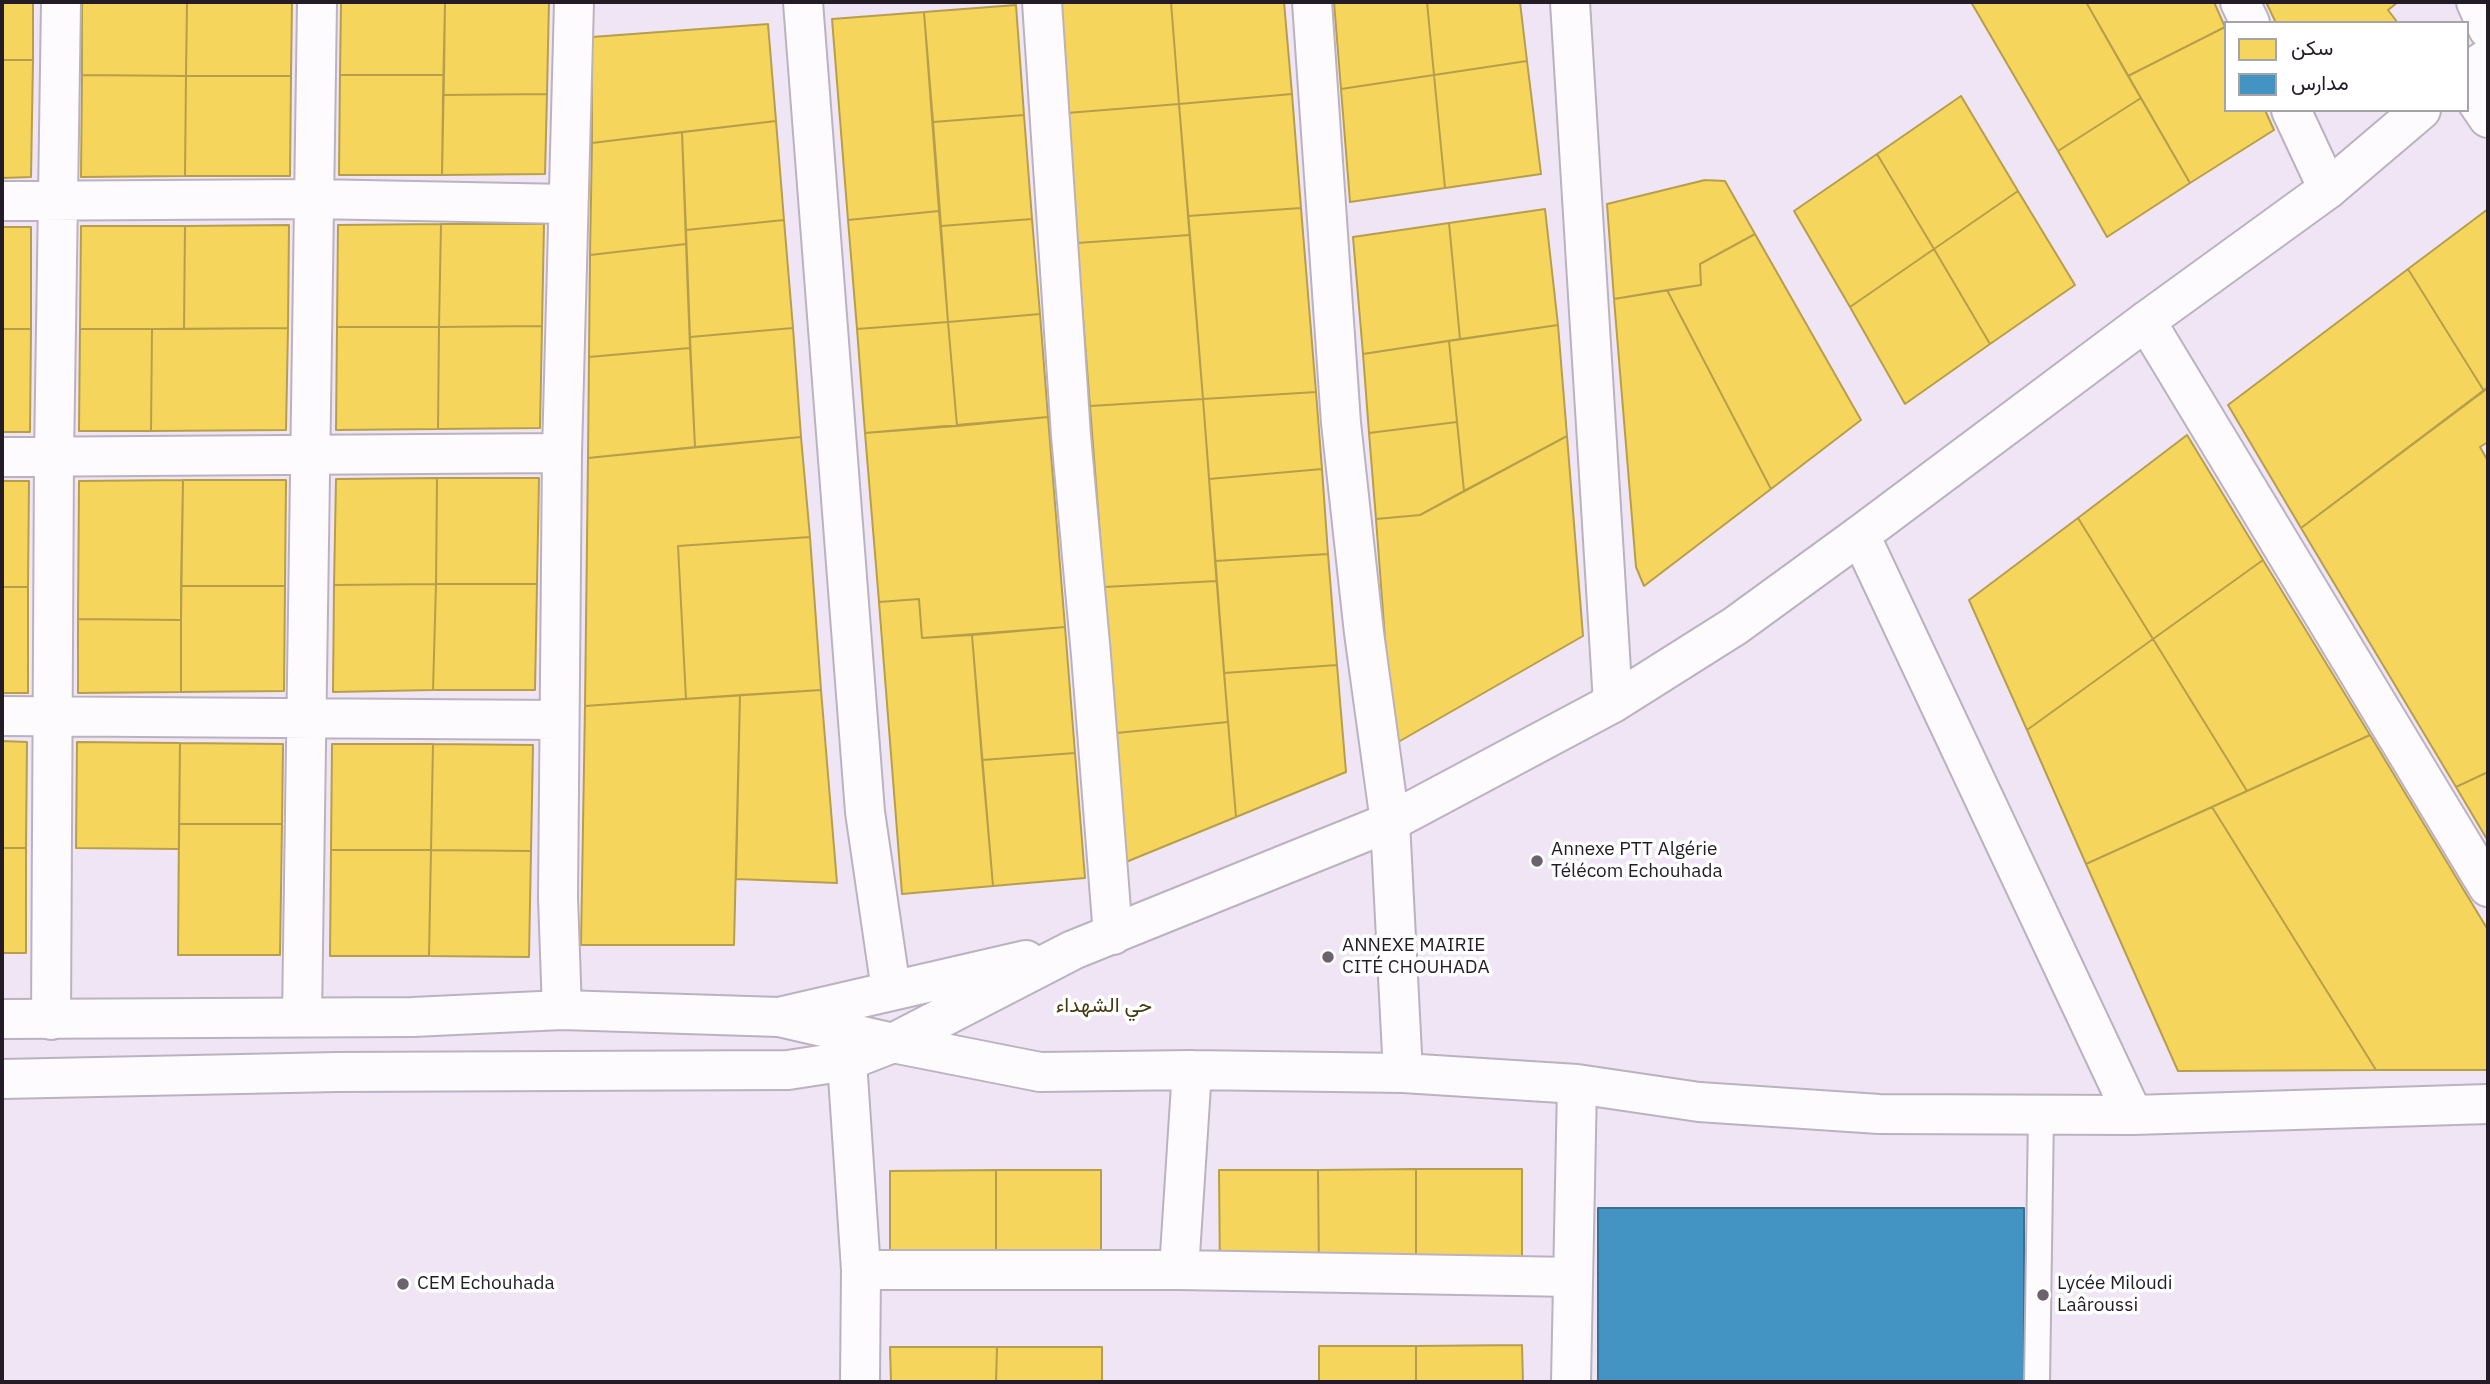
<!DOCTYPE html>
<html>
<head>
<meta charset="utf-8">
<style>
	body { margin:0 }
	#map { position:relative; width:2490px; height:1384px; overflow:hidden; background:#f0e5f5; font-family:"IBM Plex Sans",Vazirmatn,sans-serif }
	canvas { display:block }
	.frame { position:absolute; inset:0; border:4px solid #231c26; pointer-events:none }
	.legend { position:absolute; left:2224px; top:21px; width:245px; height:91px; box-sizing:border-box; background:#fff; border:2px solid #a7a4a8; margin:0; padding:9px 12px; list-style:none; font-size:21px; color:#231c26 }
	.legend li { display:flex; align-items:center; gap:14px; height:35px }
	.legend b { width:35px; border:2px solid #a7a4a8 }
</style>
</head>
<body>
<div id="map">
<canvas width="2490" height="1384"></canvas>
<div class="frame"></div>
<ul class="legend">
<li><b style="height:19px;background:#f6d55c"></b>سكن</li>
<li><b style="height:19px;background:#4393c3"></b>مدارس</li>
</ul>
</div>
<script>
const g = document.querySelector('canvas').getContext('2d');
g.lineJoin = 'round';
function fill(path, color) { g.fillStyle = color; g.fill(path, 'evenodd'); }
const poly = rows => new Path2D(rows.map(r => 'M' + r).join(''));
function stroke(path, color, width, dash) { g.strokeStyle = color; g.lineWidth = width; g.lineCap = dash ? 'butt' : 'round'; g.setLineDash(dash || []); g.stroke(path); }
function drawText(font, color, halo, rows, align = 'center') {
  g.font = font + ' "IBM Plex Sans",Vazirmatn,sans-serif'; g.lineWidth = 7; g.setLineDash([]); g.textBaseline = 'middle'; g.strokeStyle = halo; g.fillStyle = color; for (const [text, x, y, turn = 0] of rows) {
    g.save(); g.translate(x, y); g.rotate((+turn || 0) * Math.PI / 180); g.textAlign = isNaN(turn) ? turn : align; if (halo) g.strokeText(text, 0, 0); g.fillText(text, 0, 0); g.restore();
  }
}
const homes = poly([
	[2,2,33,2,33,60,2,60,2,2],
	[82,2,187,2,186,76,82,75,82,2],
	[187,2,292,2,291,76,186,76,187,2],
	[341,2,445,2,444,75,340,75,341,2],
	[445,2,549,2,547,94,443,95,445,2],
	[1057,2,1171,2,1179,104,1067,113,1057,2],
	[1171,2,1284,2,1292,94,1179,104,1171,2],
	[1334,2,1427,2,1434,75,1341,89,1334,2],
	[1427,2,1520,2,1527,61,1434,75,1427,2],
	[1971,2,2086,2,2141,98,2058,151,1971,2],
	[2086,2,2214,2,2225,27,2128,76,2086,2],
	[2266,2,2398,2,2388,10,2398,23,2276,23,2266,2],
	[1016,5,1024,115,933,122,924,12,1016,5],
	[924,12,939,211,848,220,832,19,924,12],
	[768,24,776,121,592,143,592,37,768,24],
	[2225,27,2226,110,2265,110,2274,130,2190,183,2128,76,2225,27],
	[2,60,33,60,31,177,2,178,2,60],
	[1527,61,1541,174,1445,188,1434,75,1527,61],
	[82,75,186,76,185,176,81,177,82,75],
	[340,75,444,75,442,175,339,175,340,75],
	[1434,75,1445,188,1350,202,1341,89,1434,75],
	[186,76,291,76,290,176,185,176,186,76],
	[547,94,545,174,442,175,443,95,547,94],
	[1292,94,1301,208,1188,216,1179,104,1292,94],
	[1961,96,2018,191,1934,249,1877,154,1961,96],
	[2141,98,2190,183,2107,237,2058,151,2141,98],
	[1179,104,1190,235,1077,243,1067,113,1179,104],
	[1024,115,1032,219,941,226,933,122,1024,115],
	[776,121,784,220,686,230,682,132,776,121],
	[682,132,686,244,590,255,592,143,682,132],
	[1877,154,1934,249,1850,307,1794,211,1877,154],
	[1705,180,1725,181,1755,234,1700,264,1701,285,1614,299,1607,204,1705,180],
	[2018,191,2075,285,1990,344,1934,249,2018,191],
	[1301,208,1316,392,1203,399,1188,216,1301,208],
	[1545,209,1558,325,1460,339,1449,223,1545,209],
	[2488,209,2488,387,2484,391,2408,269,2488,209],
	[939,211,948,322,857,329,848,220,939,211],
	[1032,219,1040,314,948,322,941,226,1032,219],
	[784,220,793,328,690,337,686,230,784,220],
	[1449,223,1460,339,1363,354,1353,237,1449,223],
	[441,224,439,327,337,327,338,225,441,224],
	[441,224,544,224,542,326,439,327,441,224],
	[289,225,288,328,184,329,185,226,289,225],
	[81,226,185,226,184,329,80,329,81,226],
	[2,227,31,227,31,329,2,329,2,227],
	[1755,234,1861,420,1771,489,1667,290,1701,285,1700,264,1755,234],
	[1190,235,1203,399,1090,406,1077,243,1190,235],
	[686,244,690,348,589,357,590,255,686,244],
	[1934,249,1990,344,1905,404,1850,307,1934,249],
	[2408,269,2484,391,2301,528,2228,405,2408,269],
	[1667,290,1771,489,1644,586,1636,567,1614,299,1667,290],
	[1040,314,1048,417,957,426,948,322,1040,314],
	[948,322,957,426,865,433,857,329,948,322],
	[1558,325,1567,436,1464,491,1449,341,1558,325],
	[542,326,540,428,438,429,439,327,542,326],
	[337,327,439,327,438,429,336,430,337,327],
	[288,328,286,430,151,431,152,329,288,328],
	[793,328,801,437,695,447,690,337,793,328],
	[2,329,31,329,30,432,2,432,2,329],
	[80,329,152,329,151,431,79,431,80,329],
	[1449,341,1457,422,1369,433,1363,354,1449,341],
	[690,348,695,447,588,458,589,357,690,348],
	[2488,387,2488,442,2480,447,2488,461,2488,772,2456,787,2301,528,2488,387],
	[1316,392,1322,469,1209,479,1203,399,1316,392],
	[1203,399,1217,581,1104,587,1090,406,1203,399],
	[1048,417,1065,627,922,638,919,599,879,602,865,433,1048,417],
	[1457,422,1464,491,1420,515,1376,519,1369,433,1457,422],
	[2187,435,2263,560,2153,639,2078,518,2187,435],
	[1567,436,1583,636,1393,745,1376,519,1420,515,1567,436],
	[801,437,810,537,678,546,686,699,585,706,588,458,801,437],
	[1322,469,1328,554,1215,561,1209,479,1322,469],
	[437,478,436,584,334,585,336,479,437,478],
	[437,478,539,478,537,584,436,584,437,478],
	[183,480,286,480,285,586,181,586,183,480],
	[183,480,181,620,78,619,79,481,183,480],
	[2,481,29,481,28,587,2,587,2,481],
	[2078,518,2153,639,2027,730,1969,600,2078,518],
	[810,537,821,690,686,699,678,546,810,537],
	[1328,554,1337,665,1224,673,1215,561,1328,554],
	[2263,560,2370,735,2247,791,2153,639,2263,560],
	[1217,581,1228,722,1116,733,1104,587,1217,581],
	[436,584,433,690,333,692,334,585,436,584],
	[436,584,537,584,535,690,433,690,436,584],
	[181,586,285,586,284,691,181,692,181,586],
	[2,587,28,587,28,693,2,693,2,587],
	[919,599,922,638,972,635,993,886,902,894,879,602,919,599],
	[78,619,181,620,181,692,78,693,78,619],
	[1065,627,1075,753,982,760,972,635,1065,627],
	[2153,639,2247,791,2086,864,2027,730,2153,639],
	[1337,665,1346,772,1236,817,1224,673,1337,665],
	[821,690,837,883,736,879,740,695,821,690],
	[740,695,734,945,581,945,585,706,740,695],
	[1228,722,1236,817,1126,862,1116,733,1228,722],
	[2370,735,2488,930,2488,1070,2376,1070,2212,807,2370,735],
	[2,741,27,742,26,848,2,848,2,741],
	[77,742,180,743,179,849,76,848,77,742],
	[180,743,283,744,282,824,179,824,180,743],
	[332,744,433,744,431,850,331,850,332,744],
	[433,744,533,745,531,851,431,850,433,744],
	[1075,753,1085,878,993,886,982,760,1075,753],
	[2488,772,2488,841,2456,787,2488,772],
	[2212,807,2376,1070,2178,1071,2086,864,2212,807],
	[179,824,282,824,280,955,178,955,179,824],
	[2,848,26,848,26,953,2,953,2,848],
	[331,850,431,850,429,956,330,956,331,850],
	[431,850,531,851,529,957,429,956,431,850],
	[1416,1169,1522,1169,1522,1275,1416,1275,1416,1169],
	[1416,1169,1416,1275,1319,1275,1318,1170,1416,1169],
	[996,1170,996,1277,890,1276,890,1171,996,1170],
	[996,1170,1101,1170,1101,1276,996,1277,996,1170],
	[1219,1170,1318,1170,1319,1275,1220,1275,1219,1170],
	[1522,1345,1523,1382,1416,1382,1416,1346,1522,1345],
	[1319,1346,1416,1346,1416,1382,1319,1382,1319,1346],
	[890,1347,997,1347,996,1382,891,1382,890,1347],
	[997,1347,1102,1347,1102,1382,996,1382,997,1347]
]);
const schools = poly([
	[1598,1208,2024,1208,2024,1382,1598,1382,1598,1208]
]);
const lane = poly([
	[2037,1382,2041,1114]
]);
const street = poly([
	[803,2,865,812,891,990],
	[1042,2,1071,436,1091,655,1113,935],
	[1312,2,1341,423,1364,633,1390,822,1403,1073],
	[1570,2,1613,703],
	[2240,2,2250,23],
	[2476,2,2488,29],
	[2467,87,2488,118],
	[2291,110,2328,189],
	[2,201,313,199,567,204],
	[2146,321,2488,887],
	[2,457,562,453],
	[1860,535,2133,1115],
	[2,716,559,720],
	[562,1010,558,898,562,453,574,2],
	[302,1016,317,2],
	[779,1017,893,1043,1040,1072,1192,1070,1403,1073,1577,1084,1699,1102,1879,1114,2133,1115,2488,1104],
	[51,1020,54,457,61,2],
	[847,1061,861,1270,860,1382],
	[861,1270,1179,1270,1572,1277],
	[1179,1270,1192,1070],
	[1571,1382,1577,1084]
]);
const secondary = poly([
	[2467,72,2488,58],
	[2,1019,413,1017,562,1010,779,1017,1026,960],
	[2,1079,337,1072,788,1070,847,1061,893,1043,1073,950,1390,822,1613,703,1735,626,1860,535,2146,321,2328,189,2421,110]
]);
const markers = [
	[1537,861,7,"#6b626e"],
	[1328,957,7,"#6b626e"],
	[403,1284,7,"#6b626e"],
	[2043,1295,7,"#6b626e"]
];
const poiNames = [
	["Annexe PTT Algérie",1551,850],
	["Télécom Echouhada",1551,872],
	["ANNEXE MAIRIE",1342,946],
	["CITÉ CHOUHADA",1342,968],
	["CEM Echouhada",417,1284],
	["Lycée Miloudi",2057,1284],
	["Laâroussi",2057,1306]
];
const neighbourhoodNames = [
	["حي الشهداء",1104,1006]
];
fill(homes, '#f6d55c');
stroke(homes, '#b79e4c', 2);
fill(schools, '#4393c3');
stroke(schools, '#396f94', 2);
stroke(lane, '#bbb2bf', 28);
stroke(street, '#bbb2bf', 42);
stroke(secondary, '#bbb2bf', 42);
stroke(lane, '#fdfbfe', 24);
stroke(street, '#fdfbfe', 38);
stroke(secondary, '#fdfbfe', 38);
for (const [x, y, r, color] of markers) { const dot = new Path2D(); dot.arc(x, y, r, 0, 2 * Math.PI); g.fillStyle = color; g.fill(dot); stroke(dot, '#fff', 2.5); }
drawText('19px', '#231c26', '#fff', poiNames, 'left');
drawText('21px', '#463a11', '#fff', neighbourhoodNames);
</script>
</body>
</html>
